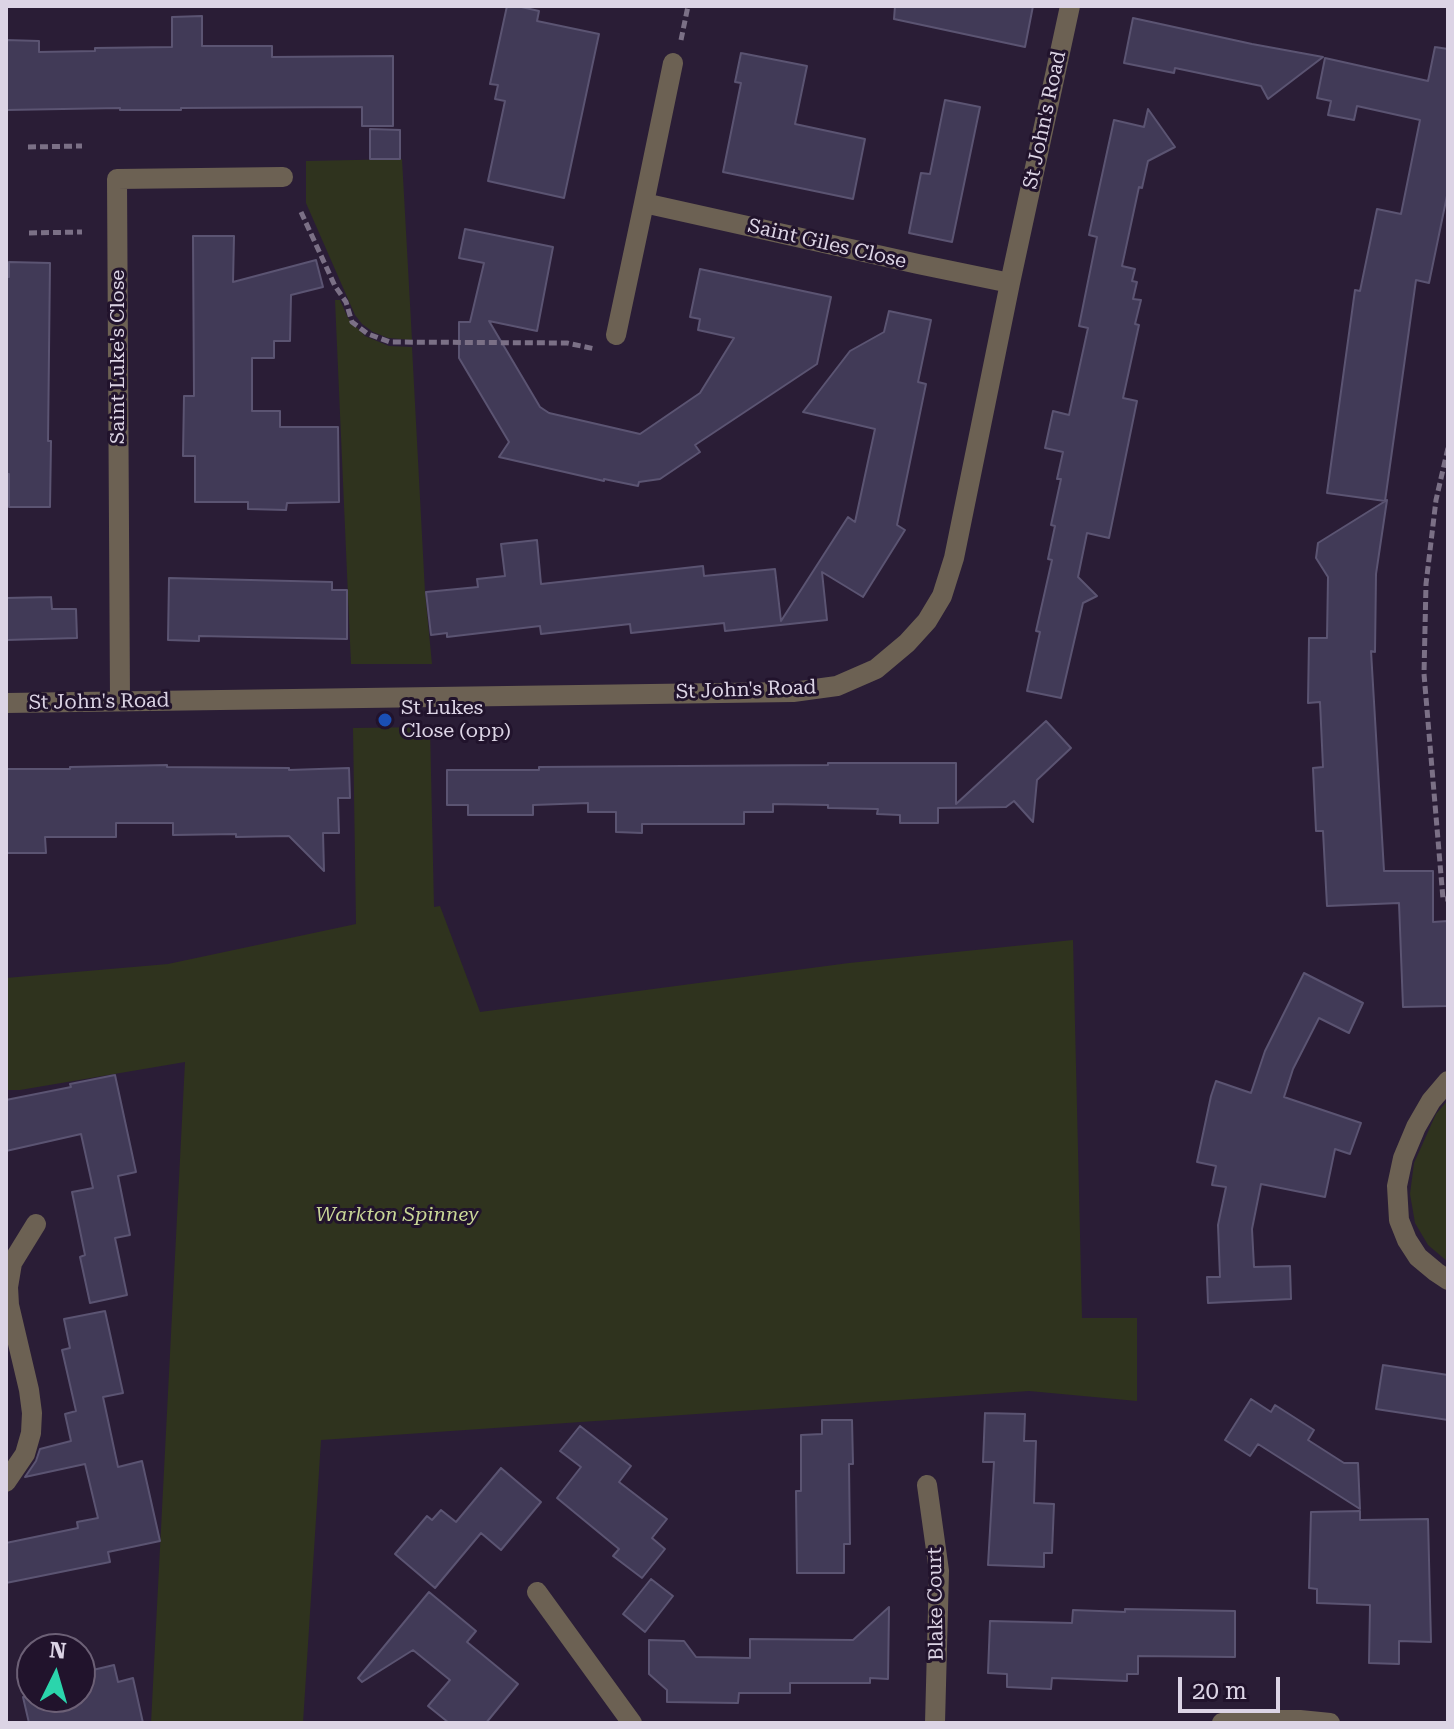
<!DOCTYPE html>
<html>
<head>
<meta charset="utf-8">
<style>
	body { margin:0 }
	#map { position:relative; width:1454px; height:1729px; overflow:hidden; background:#2a1d36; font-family:"Roboto Serif",serif }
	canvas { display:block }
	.frame { position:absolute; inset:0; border:8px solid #dcd4e5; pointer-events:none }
	.north { position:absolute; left:16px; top:1633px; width:80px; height:80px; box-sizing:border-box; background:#21132c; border:2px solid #6c6076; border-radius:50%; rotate:5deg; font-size:22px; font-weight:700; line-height:32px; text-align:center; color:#dcd4e5 }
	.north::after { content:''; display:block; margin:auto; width:28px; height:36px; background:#2bd5ac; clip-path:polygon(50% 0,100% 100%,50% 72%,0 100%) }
	.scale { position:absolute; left:1178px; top:1677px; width:102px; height:36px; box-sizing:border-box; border:4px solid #dcd4e5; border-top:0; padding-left:10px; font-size:24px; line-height:28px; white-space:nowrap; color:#dcd4e5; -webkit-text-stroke:6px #21132c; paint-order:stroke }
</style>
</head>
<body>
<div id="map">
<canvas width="1454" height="1729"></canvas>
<div class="frame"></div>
<div class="north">N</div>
<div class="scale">20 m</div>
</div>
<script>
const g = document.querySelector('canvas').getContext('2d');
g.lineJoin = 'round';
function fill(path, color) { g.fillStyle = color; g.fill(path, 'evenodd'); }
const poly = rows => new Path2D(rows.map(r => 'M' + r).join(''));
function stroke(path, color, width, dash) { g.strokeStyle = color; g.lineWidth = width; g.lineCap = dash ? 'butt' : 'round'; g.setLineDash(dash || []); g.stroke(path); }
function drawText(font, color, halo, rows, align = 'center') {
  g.font = font + ' "Roboto Serif",serif'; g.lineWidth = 6; g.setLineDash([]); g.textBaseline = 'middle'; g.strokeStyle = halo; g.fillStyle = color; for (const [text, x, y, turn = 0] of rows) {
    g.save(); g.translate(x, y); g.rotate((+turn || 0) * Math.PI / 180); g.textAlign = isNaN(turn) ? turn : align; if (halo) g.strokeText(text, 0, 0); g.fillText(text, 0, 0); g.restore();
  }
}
const green = poly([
	[402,159,412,340,388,338,373,332,362,324,355,315,306,203,306,161],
	[335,300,340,300,348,318,365,336,389,346,412,347,425,592,432,664,351,664],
	[430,727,434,907,440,906,480,1012,849,963,1073,940,1082,1318,1137,1318,1137,1401,1029,1391,321,1440,303,1723,151,1723,185,1062,20,1090,6,1090,6,978,168,964,356,924,353,728],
	[1448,1100,1448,1262,1428,1245,1415,1223,1410,1194,1414,1163,1436,1114]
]);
const building = poly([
	[507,6,517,6,539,11,537,21,599,34,564,198,488,181,505,101,495,99,498,85,490,84,507,6],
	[895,6,1033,6,1025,47,894,19,895,6],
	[202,16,202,46,272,46,272,57,393,56,393,126,362,126,362,107,181,108,181,110,120,110,120,108,6,110,6,40,39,41,39,52,95,51,95,48,172,47,172,17,202,16],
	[1133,18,1252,44,1323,57,1268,99,1261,86,1175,68,1174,73,1124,63,1133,18],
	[1435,47,1448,49,1448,191,1429,283,1416,280,1385,501,1327,493,1355,290,1360,291,1377,209,1401,214,1420,120,1357,106,1354,120,1328,115,1331,101,1317,98,1325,58,1428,81,1435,47],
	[741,53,807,66,795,124,865,139,853,199,723,172,741,83,735,82,741,53],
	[945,100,980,107,952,242,909,233,921,173,930,174,945,100],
	[1148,109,1175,147,1148,161,1142,188,1139,187,1122,266,1135,269,1132,281,1137,282,1133,299,1141,300,1135,324,1139,325,1123,398,1137,401,1109,538,1087,533,1078,577,1097,596,1083,603,1061,698,1027,691,1040,632,1036,631,1052,560,1048,559,1055,526,1051,525,1061,479,1057,479,1063,452,1045,448,1053,411,1069,415,1088,328,1079,326,1097,237,1089,235,1114,120,1144,127,1148,109],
	[370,129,400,130,400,159,370,159,370,129],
	[465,229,553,247,537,331,489,321,540,407,549,413,640,434,700,393,734,338,698,330,700,319,690,317,700,269,831,297,817,364,695,445,700,452,660,479,639,482,638,486,604,479,604,481,499,457,509,442,459,358,459,322,470,322,484,263,459,258,465,229],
	[193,236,234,236,233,282,316,260,323,287,291,295,290,341,274,341,274,358,252,358,252,411,280,411,280,427,338,427,339,502,287,503,286,510,248,509,248,502,195,502,195,456,183,456,184,396,194,396,193,236],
	[9,262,50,263,48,441,51,441,50,507,9,507,9,474,6,474,6,277,9,277,9,262],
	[889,311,931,320,918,382,926,384,897,525,905,530,863,597,822,572,827,620,725,631,724,623,631,633,630,624,541,634,540,626,447,637,447,633,431,635,426,592,478,587,477,579,505,576,501,544,537,540,541,584,703,566,704,576,775,569,781,621,848,517,855,522,875,429,803,412,850,351,884,332,889,311],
	[1387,500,1376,574,1375,652,1371,651,1384,871,1433,871,1433,922,1448,921,1448,1006,1403,1007,1399,903,1327,906,1323,831,1316,831,1313,768,1323,767,1320,702,1308,703,1309,638,1327,638,1328,577,1316,558,1318,543,1387,500],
	[169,578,332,582,332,590,347,590,347,639,199,636,199,641,168,640,169,578],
	[51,597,52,609,76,609,77,638,6,640,6,598,51,597],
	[1046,721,1071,748,1037,780,1033,822,1014,801,1006,807,938,808,938,823,900,823,900,815,877,814,878,809,828,808,828,805,773,804,773,812,744,812,744,824,642,824,642,833,616,832,616,812,588,812,588,803,533,805,533,815,468,815,468,805,447,805,447,770,539,770,539,767,828,765,828,763,956,763,956,804,1046,721],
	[167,765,167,767,289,768,289,770,349,768,350,798,338,798,339,833,323,833,324,871,289,836,236,837,236,834,173,835,173,823,116,823,116,837,45,837,46,853,6,853,6,769,70,769,70,767,167,765],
	[1304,973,1363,1003,1349,1033,1319,1018,1293,1069,1284,1097,1361,1123,1350,1154,1335,1149,1325,1197,1261,1184,1252,1229,1254,1267,1290,1266,1291,1299,1208,1303,1207,1277,1220,1277,1218,1225,1226,1187,1212,1185,1216,1166,1197,1162,1211,1096,1216,1081,1251,1093,1265,1051,1304,973],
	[115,1075,136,1172,118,1176,130,1235,115,1238,127,1295,90,1303,80,1257,85,1255,72,1192,93,1188,81,1134,6,1151,6,1100,71,1087,70,1084,115,1075],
	[105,1311,123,1393,103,1397,118,1467,142,1461,160,1541,108,1552,110,1562,6,1583,6,1543,78,1528,77,1522,98,1518,85,1464,25,1477,36,1461,40,1449,71,1441,65,1414,76,1411,62,1350,70,1348,64,1319,105,1311],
	[1383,1365,1448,1375,1448,1420,1376,1409,1383,1365],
	[1251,1399,1271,1412,1275,1405,1314,1430,1308,1440,1344,1463,1358,1463,1360,1509,1258,1444,1250,1456,1225,1440,1251,1399],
	[985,1413,1025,1414,1024,1441,1036,1441,1034,1503,1054,1504,1052,1553,1044,1553,1044,1567,988,1565,994,1462,983,1462,985,1413],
	[822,1420,852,1420,853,1464,849,1464,850,1544,844,1544,844,1573,797,1573,796,1491,801,1491,801,1435,822,1434,822,1420],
	[580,1426,631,1466,619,1482,667,1519,652,1538,665,1549,642,1578,613,1556,619,1549,557,1498,581,1467,560,1451,580,1426],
	[501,1468,541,1502,501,1550,481,1533,435,1588,395,1554,427,1516,432,1520,441,1510,456,1522,501,1468],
	[1360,1511,1360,1520,1428,1519,1431,1642,1399,1641,1399,1664,1369,1663,1370,1605,1317,1603,1317,1589,1309,1588,1311,1512,1360,1511],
	[651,1579,673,1596,645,1632,623,1614,651,1579],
	[429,1592,476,1631,467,1642,518,1684,486,1723,449,1723,428,1706,450,1680,413,1650,362,1682,358,1678,429,1592],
	[889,1607,888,1679,870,1678,870,1683,790,1683,790,1693,739,1693,738,1703,667,1702,667,1690,649,1674,649,1640,684,1641,696,1657,750,1658,750,1639,853,1640,889,1607],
	[1125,1609,1235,1611,1235,1657,1138,1656,1138,1674,1127,1674,1127,1681,1052,1678,1051,1689,1007,1687,1007,1674,988,1673,990,1621,1072,1623,1073,1610,1125,1612,1125,1609],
	[114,1665,118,1682,133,1678,143,1723,29,1723,23,1697,80,1697,80,1673,114,1665]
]);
const path = poly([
	[681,40,688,6],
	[28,147,82,146],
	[301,212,335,286,346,302,352,322,368,334,390,342,567,343,595,349],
	[29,233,82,232],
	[1448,448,1436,500,1426,584,1424,674,1443,899,1448,899]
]);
const minor = poly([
	[673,63,644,203,918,264,1010,283],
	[616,335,644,203],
	[120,701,117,179,283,177],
	[6,703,793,692,837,686,876,669,907,643,927,621,942,596,954,558,1010,283,1070,6],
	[1448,1081,1431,1101,1416,1127,1403,1158,1397,1186,1399,1220,1407,1240,1418,1257,1436,1272,1448,1280],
	[6,1482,25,1454,31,1433,32,1413,29,1390,9,1305,8,1287,12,1263,36,1224],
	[927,1485,939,1571,935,1723],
	[537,1592,632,1723],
	[1222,1723,1242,1720,1300,1720,1330,1723]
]);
const markers = [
	[385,720,8,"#1a4fb4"]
];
const streetNames = [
	["St John's Road",1045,120,-78],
	["Saint Giles Close",827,244,13],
	["Saint Luke's Close",118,357,-90],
	["St John's Road",746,690,-2],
	["St John's Road",99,702,-1],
	["Blake Court",936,1604,-91]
];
const poiNames = [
	["St Lukes",401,708],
	["Close (opp)",401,731]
];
const parkNames = [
	["Warkton Spinney",397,1215]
];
fill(green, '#2f331e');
fill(building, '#413a57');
stroke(building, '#5b5472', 2);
stroke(path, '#7b7086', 5, [8, 4]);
stroke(minor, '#6c6153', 20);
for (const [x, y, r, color] of markers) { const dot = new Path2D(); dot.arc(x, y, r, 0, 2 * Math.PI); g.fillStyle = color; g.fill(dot); stroke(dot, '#21132c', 3); }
drawText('20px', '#dcd4e5', '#21132c', streetNames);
drawText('20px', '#dcd4e5', '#21132c', poiNames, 'left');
drawText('italic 20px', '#c9d797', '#21132c', parkNames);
</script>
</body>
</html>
